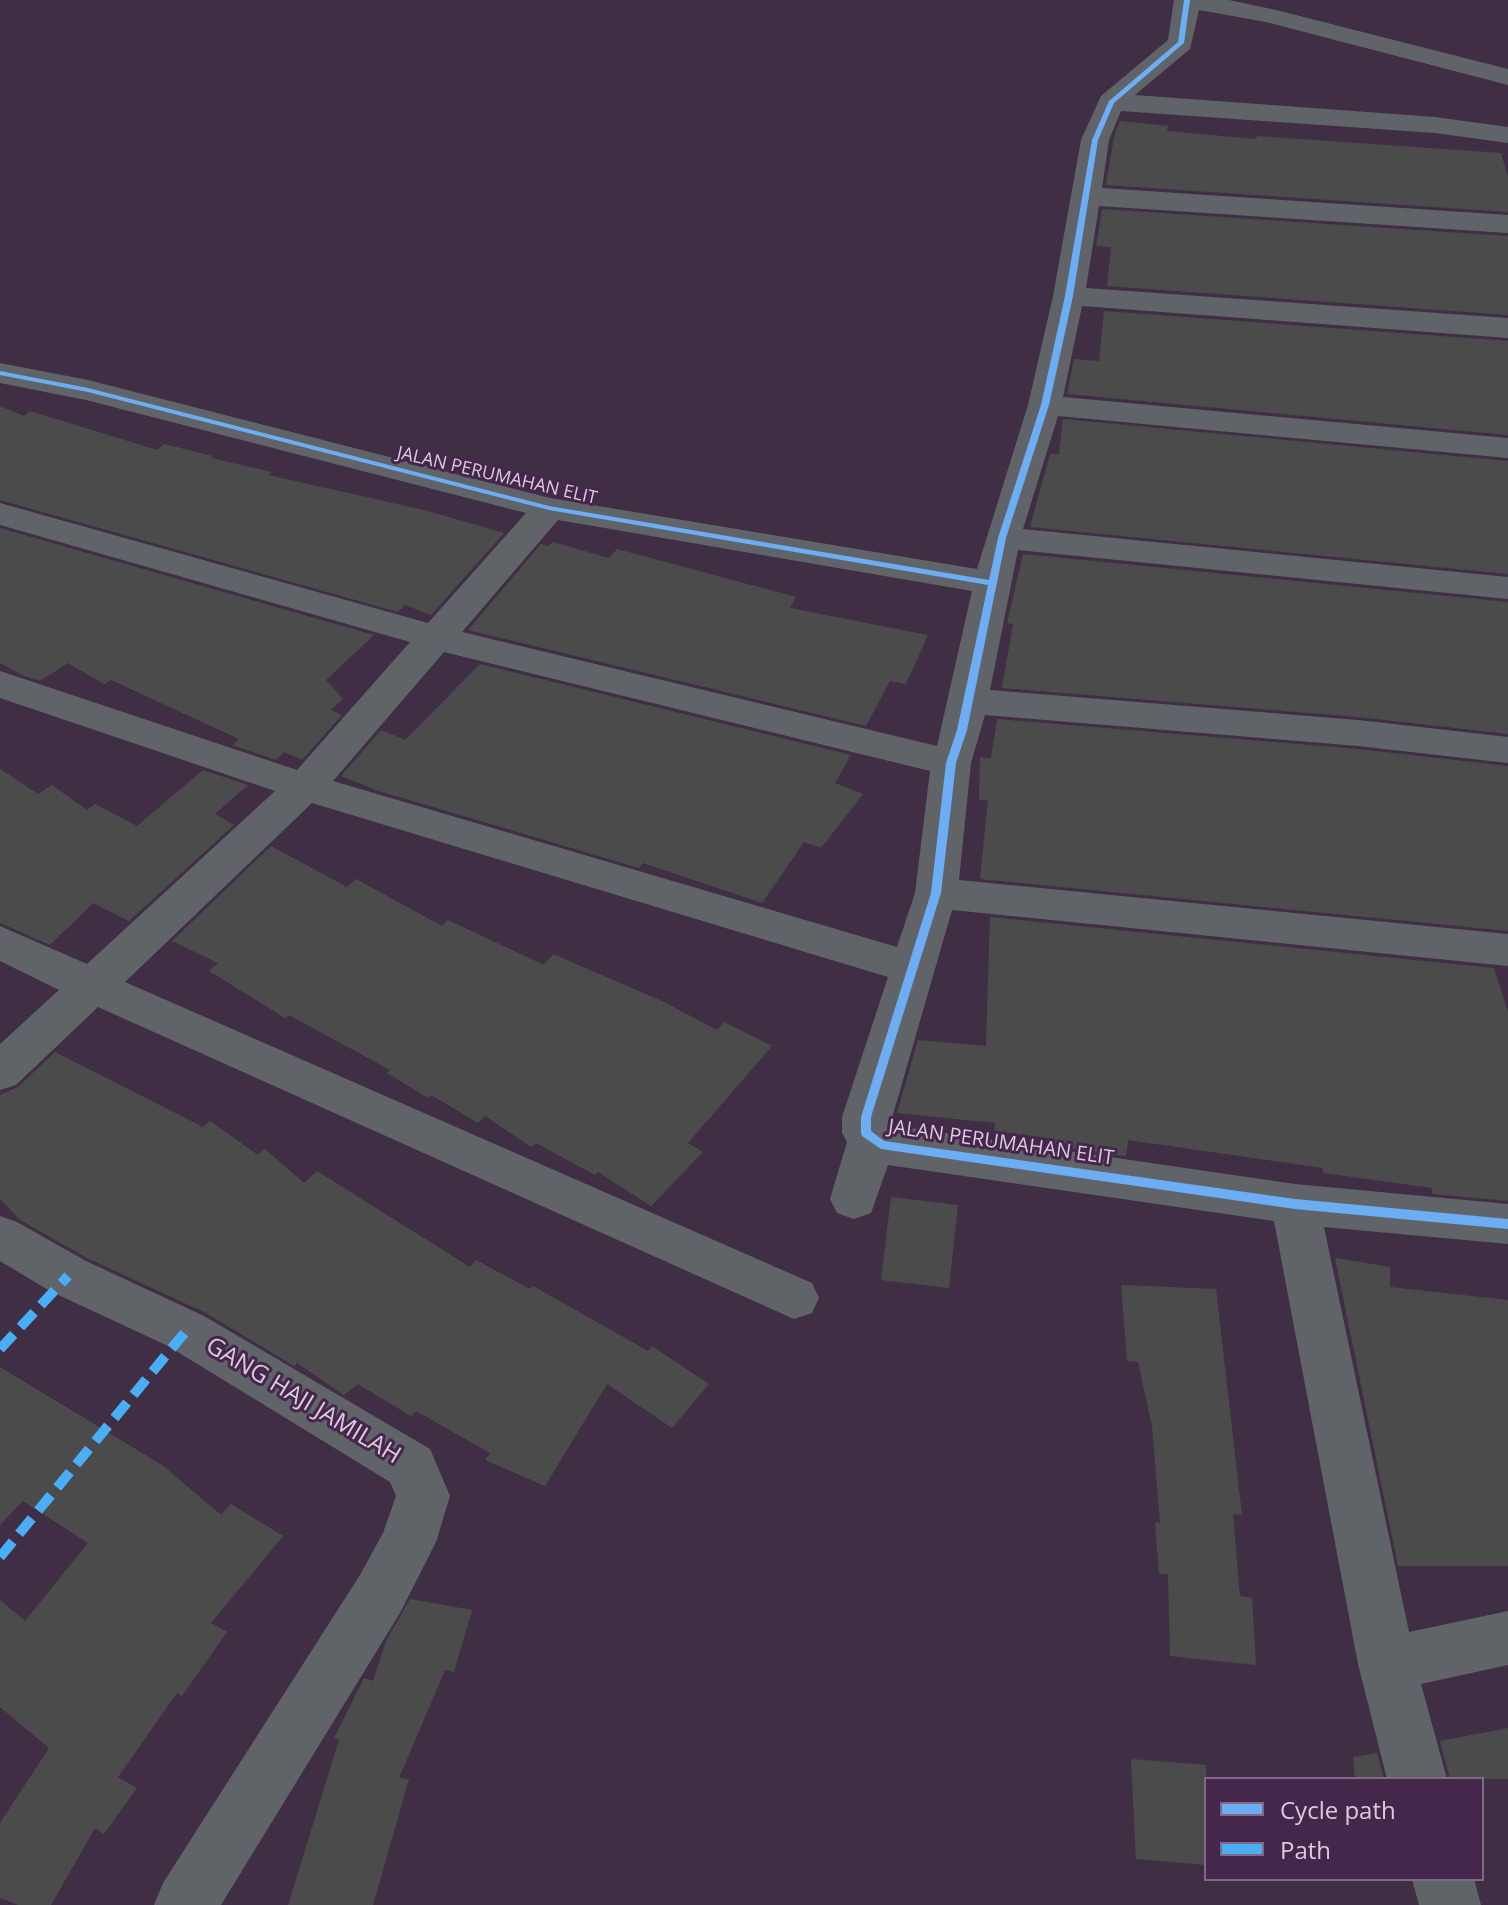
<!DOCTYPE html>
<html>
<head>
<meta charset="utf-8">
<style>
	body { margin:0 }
	#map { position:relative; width:1508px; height:1905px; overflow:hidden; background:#402f44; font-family:"Open Sans",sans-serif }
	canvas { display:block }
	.legend { position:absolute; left:1204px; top:1777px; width:280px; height:104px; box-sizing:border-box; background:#45274c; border:2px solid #816887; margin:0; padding:10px 14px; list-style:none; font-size:24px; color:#dccae0 }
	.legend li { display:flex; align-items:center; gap:16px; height:40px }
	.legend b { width:40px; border:2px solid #816887 }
</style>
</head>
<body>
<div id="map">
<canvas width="1508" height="1905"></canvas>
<ul class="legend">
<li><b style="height:10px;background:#6dadf4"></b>Cycle path</li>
<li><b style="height:10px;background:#49aef6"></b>Path</li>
</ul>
</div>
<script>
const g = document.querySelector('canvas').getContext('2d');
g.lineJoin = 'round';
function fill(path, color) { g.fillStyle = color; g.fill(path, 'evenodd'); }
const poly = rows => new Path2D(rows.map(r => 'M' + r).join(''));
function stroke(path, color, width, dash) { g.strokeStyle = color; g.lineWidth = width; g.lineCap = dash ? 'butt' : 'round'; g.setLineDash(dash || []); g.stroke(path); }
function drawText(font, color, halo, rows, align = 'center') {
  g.font = font + ' "Open Sans",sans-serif'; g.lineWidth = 6; g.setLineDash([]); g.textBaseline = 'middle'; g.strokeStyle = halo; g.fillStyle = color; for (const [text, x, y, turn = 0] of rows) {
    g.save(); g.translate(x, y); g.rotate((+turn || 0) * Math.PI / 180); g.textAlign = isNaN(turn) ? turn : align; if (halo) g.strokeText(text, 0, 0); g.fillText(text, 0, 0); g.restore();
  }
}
const building = poly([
	[1120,121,1168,126,1167,131,1256,139,1257,136,1501,153,1508,177,1508,212,1106,185,1114,137],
	[1102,209,1508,236,1508,315,1107,286,1111,247,1096,246],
	[1104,311,1508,341,1508,435,1067,394,1074,359,1099,361],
	[0,406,24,416,30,411,157,450,164,444,213,456,211,458,272,472,269,475,428,511,504,533,431,615,405,605,398,612,0,500],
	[1063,419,1508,461,1508,574,1030,527,1050,454,1059,454],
	[0,528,374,635,326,680,343,699,331,710,342,715,302,760,284,752,276,760,232,745,239,739,111,680,104,684,68,663,40,681,22,675,0,663],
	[553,542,609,558,617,549,796,597,790,608,928,635,906,684,890,681,866,726,468,630,541,544,548,546],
	[1023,554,1508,602,1508,734,1358,717,1002,688,1013,624,1007,623],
	[480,664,851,755,835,783,863,794,821,848,804,842,762,903,643,863,639,868,379,791,341,776,381,730,405,740],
	[997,719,1358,749,1508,766,1508,931,980,879,988,800,979,800,980,757,991,758],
	[0,769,38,794,52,785,87,810,95,804,137,826,203,770,248,785,215,814,234,825,129,921,93,903,50,945,0,923],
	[271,846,347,887,356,879,442,926,448,920,544,965,553,954,662,1001,717,1030,724,1022,772,1046,688,1143,703,1152,651,1206,598,1172,595,1175,536,1143,531,1147,485,1116,478,1123,431,1095,428,1098,387,1073,390,1070,289,1015,285,1018,209,971,218,963,172,941],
	[990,917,1494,968,1508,1012,1508,1201,1432,1194,1432,1188,1323,1173,1323,1168,1128,1140,1126,1156,1054,1146,1055,1139,994,1131,995,1123,897,1113,918,1040,986,1046],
	[55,1052,203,1127,210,1121,258,1155,265,1149,304,1183,317,1171,470,1267,476,1260,530,1289,533,1286,648,1351,652,1346,709,1384,672,1428,607,1384,545,1486,485,1460,490,1453,416,1411,411,1416,358,1384,344,1395,297,1363,294,1366,206,1313,87,1258,20,1220,0,1199,0,1095,18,1087],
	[891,1197,958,1205,949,1288,881,1280],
	[1335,1258,1390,1267,1390,1287,1508,1300,1508,1566,1398,1566],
	[1121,1285,1216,1289,1242,1515,1233,1514,1240,1596,1252,1598,1256,1665,1170,1656,1168,1574,1159,1574,1155,1522,1160,1523,1152,1426,1138,1362,1127,1361],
	[0,1367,162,1465,221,1515,231,1504,283,1536,211,1623,227,1632,182,1696,177,1693,118,1777,137,1788,104,1834,95,1828,51,1905,18,1905,0,1898,0,1823,49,1748,0,1707,0,1600,25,1621,88,1543,23,1501,0,1525],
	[410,1599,472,1610,454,1672,445,1670,399,1778,409,1779,373,1905,288,1905,339,1740,334,1738,364,1678,373,1681,386,1641],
	[1508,1728,1508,1779,1450,1779,1440,1741],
	[1377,1753,1384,1779,1355,1779,1353,1757],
	[1131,1759,1206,1765,1206,1865,1136,1859]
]);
const minor = poly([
	[1174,0,1229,0,1276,10,1508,69,1508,85,1266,22,1199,10,1190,49,1135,95,1435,117,1508,127,1508,143,1435,133,1121,111,1109,140,1102,188,1508,215,1508,233,1099,206,1086,288,1508,318,1508,338,1082,306,1063,397,1508,438,1508,458,1058,416,1023,529,1508,577,1508,599,1018,550,990,690,1358,720,1508,737,1508,763,1358,746,985,715,971,763,959,880,1508,934,1508,966,952,910,890,1125,1295,1184,1508,1204,1508,1244,1324,1227,1409,1632,1508,1611,1508,1665,1421,1684,1447,1779,1387,1779,1358,1664,1274,1221,888,1165,871,1213,854,1219,837,1213,830,1199,847,1142,842,1133,842,1117,888,977,312,803,125,982,812,1283,819,1298,812,1313,794,1319,98,1007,16,1085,0,1090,0,1044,59,990,0,961,0,926,87,964,275,791,0,698,0,671,297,770,410,642,0,525,0,503,428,623,526,513,86,400,0,383,0,363,88,380,550,498,977,569,1028,405,1053,296,1081,140,1101,96,1168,40,1174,0],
	[558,520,972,591,937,746,462,632,558,520],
	[444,652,930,771,915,893,897,947,333,781,444,652],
	[0,1216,17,1222,86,1261,204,1316,430,1449,450,1496,436,1542,400,1613,221,1905,154,1905,163,1883,360,1575,383,1533,396,1496,390,1482,168,1346,50,1291,0,1261,0,1216],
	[1412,1879,1474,1879,1481,1905,1419,1905,1412,1879]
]);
const quiet = poly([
	[0,1349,68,1276],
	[0,1557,186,1331]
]);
const cycleway = poly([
	[1184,0,1190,0,1184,43,1114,103,1098,140,1073,296,1049,405,1006,538,967,730,956,763,941,893,871,1117,871,1131,884,1141,1295,1199,1508,1219,1508,1229,1295,1209,881,1149,862,1136,861,1133,861,1117,931,893,946,763,957,730,988,585,549,510,88,392,0,375,0,371,88,388,549,506,989,580,998,538,1041,405,1065,296,1092,140,1109,101,1178,42,1184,0]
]);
const farStreetnames = [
	["JALAN PERUMAHAN ELIT",497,476,13]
];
const streetNames = [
	["JALAN PERUMAHAN ELIT",1001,1143,8]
];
const nearStreetnames = [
	["GANG HAJI JAMILAH",303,1401,31]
];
fill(building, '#4c4b4c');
fill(minor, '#606469');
stroke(quiet, '#49aef6', 10, [20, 10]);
fill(cycleway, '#6dadf4');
drawText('18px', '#dccae0', '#45274c', farStreetnames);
drawText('20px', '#dccae0', '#45274c', streetNames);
drawText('24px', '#dccae0', '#45274c', nearStreetnames);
</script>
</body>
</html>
